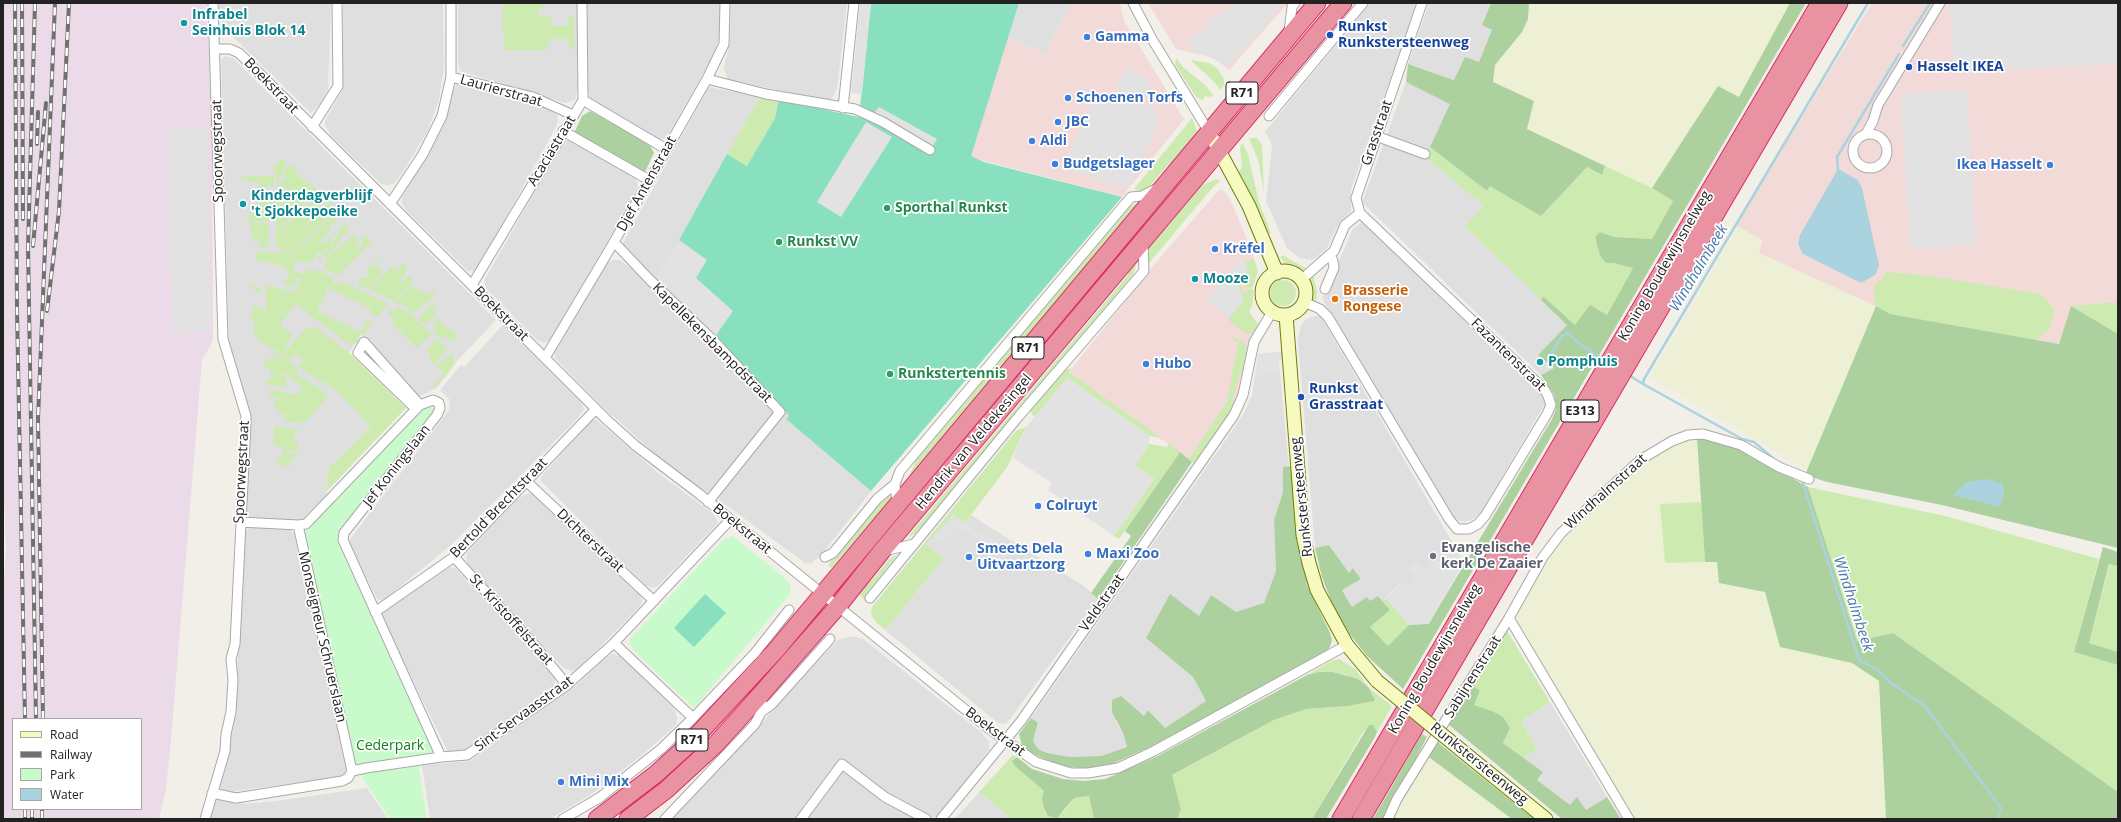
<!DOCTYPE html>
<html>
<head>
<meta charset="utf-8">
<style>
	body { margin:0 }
	#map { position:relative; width:2121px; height:822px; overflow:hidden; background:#f2efe9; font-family:"Open Sans",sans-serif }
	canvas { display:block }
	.frame { position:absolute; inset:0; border:4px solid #222; pointer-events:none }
	.legend { position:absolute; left:12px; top:718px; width:130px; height:92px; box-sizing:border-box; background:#fff; border:1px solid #a7a7a7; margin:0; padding:5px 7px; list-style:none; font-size:12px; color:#222 }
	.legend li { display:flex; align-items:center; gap:8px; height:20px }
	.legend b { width:20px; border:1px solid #a7a7a7 }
</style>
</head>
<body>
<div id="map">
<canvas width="2121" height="822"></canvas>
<div class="frame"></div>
<ul class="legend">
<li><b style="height:5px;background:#f7fabf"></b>Road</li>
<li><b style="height:5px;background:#707070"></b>Railway</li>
<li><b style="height:11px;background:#c8facc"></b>Park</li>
<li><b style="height:11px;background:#aad3df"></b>Water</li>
</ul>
</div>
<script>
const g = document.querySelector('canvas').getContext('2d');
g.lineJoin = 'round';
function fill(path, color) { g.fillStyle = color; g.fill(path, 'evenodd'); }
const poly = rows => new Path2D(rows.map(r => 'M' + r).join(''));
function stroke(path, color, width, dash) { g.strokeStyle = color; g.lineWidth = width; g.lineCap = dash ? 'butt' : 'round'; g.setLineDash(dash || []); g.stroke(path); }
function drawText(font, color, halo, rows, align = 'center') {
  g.font = font + ' "Open Sans",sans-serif'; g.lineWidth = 3.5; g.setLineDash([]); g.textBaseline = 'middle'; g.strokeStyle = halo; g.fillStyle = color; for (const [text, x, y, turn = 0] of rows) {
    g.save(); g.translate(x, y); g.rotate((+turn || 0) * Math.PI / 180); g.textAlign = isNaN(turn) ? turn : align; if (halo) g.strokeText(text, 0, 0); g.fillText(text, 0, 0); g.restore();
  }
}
const residential = poly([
	[219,3,331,3,328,90,321,103,311,113,230,34,220,20],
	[343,3,443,3,444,67,439,99,427,132,404,170,395,183,388,185,381,184,331,136,325,125,325,121,343,89],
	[458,3,577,3,577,91,575,100,565,103,460,71,458,64],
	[587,3,720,3,719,39,711,60,668,135,663,139,660,141,591,102,588,89],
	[731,3,847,3,837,88,833,97,828,100,728,80,724,68,730,41],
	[1019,3,1072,3,1045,54,1008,38],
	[1370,3,1415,3,1415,9,1351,189,1351,212,1339,223,1327,248,1318,256,1312,260,1300,258,1287,248,1266,201,1272,147,1270,140,1265,132],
	[1429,3,1491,3,1482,25,1493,30,1479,62,1455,80,1408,64],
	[225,56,233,58,496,320,458,360,437,388,416,398,361,335,349,353,359,363,371,427,329,467,326,492,328,494,300,521,250,519,246,514,251,423,246,401,229,345,221,60],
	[1406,82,1451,104,1425,157,1485,206,1465,226,1567,325,1538,355,1554,368,1541,375,1364,204,1363,200],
	[457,83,530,99,554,111,557,115,558,120,556,127,478,268,474,271,468,271,406,210,402,203,402,197,443,127,450,96],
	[709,87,760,97,679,240,652,279,622,245],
	[569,140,635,177,638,184,636,193,549,341,544,343,537,340,486,288,484,281,560,147,565,141],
	[1362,222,1542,396,1546,402,1480,514,1473,519,1465,522,1452,518,1324,302,1323,297,1353,229],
	[613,260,620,260,631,268,771,406,773,415,766,424,710,491,706,493,662,460,604,408,555,358,555,352,607,263],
	[1320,315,1456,549,1423,570,1415,562,1416,579,1406,588,1400,583,1382,601,1378,596,1370,602,1352,607,1342,590,1361,579,1354,568,1349,573,1329,545,1315,548,1298,341,1300,328,1303,322,1311,317],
	[503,325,581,402,584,409,578,418,451,545,384,600,377,599,350,543,351,538,449,410,450,400,440,390,461,365,464,367],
	[1280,373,1289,467,1283,467,1283,492,1274,520,1276,571,1264,604,1236,612,1199,616,1146,638,1193,677,1206,701,1165,728,1148,710,1144,716,1115,721,1123,733,1127,747,1101,756,1069,757,1047,753,1038,749,1033,742,1038,724,1031,718,1243,415,1252,396,1255,375],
	[786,412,789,416,786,419,871,491,820,557,811,563,805,563,719,500,719,497],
	[592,419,597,420,658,473,715,515,718,523,658,586,653,588,645,585,541,481,541,477],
	[531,493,634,590,640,595,642,601,640,606,578,669,572,671,563,668,469,567,466,560,467,553,517,499,526,494],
	[953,515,965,523,971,515,1085,587,1098,599,1010,719,1005,724,998,723,885,630,944,559,926,544],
	[251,527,289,529,294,534,346,769,345,773,337,777,235,791,235,794,223,792,219,786,234,724,245,531],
	[450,567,455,568,545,665,555,680,553,688,528,709,466,750,448,752,381,616,386,609],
	[853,636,863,639,982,733,989,742,989,750,938,817,928,817,887,794,841,758,798,819,672,819,838,640],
	[613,654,621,656,675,709,677,718,676,725,641,756,593,793,550,819,430,819,422,765,470,761,579,683,604,659],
	[1550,702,1607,797,1586,810,1577,798,1570,805,1537,780,1543,772,1524,758,1537,750,1521,721],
	[841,772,847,772,917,819,806,819],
	[367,788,388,819,208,819,214,802,218,799,231,802,241,801,242,804,276,801],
	[979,792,1012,819,955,819]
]);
const commercial = poly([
	[1072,3,1120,3,1124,21,1184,119,1122,197,970,157,1008,38,1045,54],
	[1148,3,1288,3,1229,70,1218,61,1207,56,1176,49],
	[1872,3,2118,3,2118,334,2071,306,2059,344,1890,314,1758,253,1762,240,1735,225],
	[1220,189,1224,191,1230,199,1251,249,1254,262,1249,311,1258,324,1248,346,1242,387,1233,411,1195,464,1069,372,1163,254]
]);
const industrial = poly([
	[3,3,207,3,212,154,213,341,202,360,171,740,166,789,159,819,3,819,3,597,6,549,3,470],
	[13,719,141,719,141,809,13,809]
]);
const farmland = poly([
	[1529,3,1790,3,1739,98,1718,87,1652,188,1527,129,1493,82,1495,65,1522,32,1528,19],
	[1738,227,1762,240,1759,253,1876,306,1807,470,1650,377],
	[1697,438,1701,502,1660,504,1665,563,1717,562,1720,583,1765,592,1780,647,1852,663,1879,681,1886,819,1634,819,1516,620,1519,606,1549,554,1566,534,1647,458,1682,441],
	[1426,755,1512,819,1393,819]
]);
const grass = poly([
	[504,3,542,3,542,7,547,8,538,9,538,15,551,16,552,26,568,26,568,16,574,17,574,49,569,49,569,39,549,39,548,49,547,50,504,50,502,9],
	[1176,58,1183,67,1205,85,1214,96,1208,97,1205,96,1203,100,1197,98,1175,65],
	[1192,60,1209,63,1217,68,1224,79,1224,84,1221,90,1210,78,1191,61],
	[760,97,779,100,775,118,747,166,727,154],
	[1192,118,1197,130,1196,137,1183,154,1167,166,1147,189,1141,191,1134,189],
	[1249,138,1257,138,1262,145,1264,192,1258,160],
	[1242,142,1248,154,1259,202,1271,233,1269,234,1239,171,1242,167,1240,148],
	[1430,147,1487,191,1490,185,1541,215,1587,167,1601,175,1605,166,1652,188,1673,201,1652,239,1614,237,1600,232,1595,237,1600,256,1633,268,1607,316,1575,325,1543,296,1541,300,1465,226,1484,206,1425,157],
	[282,158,288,164,280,172,283,175,278,180,281,183,286,178,283,172,291,164,299,176,317,191,276,233,276,189,278,187,283,192,286,189,276,182,276,175,273,168],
	[242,176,274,176,274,187,258,187,260,182,248,182,248,179,242,179],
	[1216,179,1221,181,1214,186,1149,263,1148,247,1153,237,1167,226,1202,185],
	[256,194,274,194,274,217,270,217,269,221,249,222,250,213,263,212,263,210,256,210,256,206,261,206,261,203,256,202],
	[310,201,315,205,317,203,321,207,290,241,329,202,336,208,290,255,291,256,335,212,340,216,328,228,330,230,320,241,323,244,344,223,345,224,333,236,329,248,319,252,308,264,296,260,293,271,304,274,306,270,315,272,316,269,334,278,333,283,338,285,340,281,387,303,387,305,378,317,370,313,371,309,328,288,317,311,361,332,367,320,372,324,364,335,361,333,357,343,348,344,296,304,280,325,293,336,284,348,287,350,305,329,316,327,349,353,406,408,326,492,329,467,371,427,334,389,298,367,303,360,292,353,292,357,288,360,298,369,295,373,329,395,305,423,284,421,285,414,278,413,279,409,274,406,276,398,313,404,270,396,270,390,298,395,301,385,284,373,282,376,270,374,270,369,263,367,263,365,267,366,264,365,264,360,268,363,272,355,279,360,280,357,273,354,274,351,285,358,285,356,257,340,259,337,253,333,255,322,251,320,253,305,266,311,266,295,254,291,253,287,247,286,247,284,261,288,261,293,266,294,266,285,295,292,302,278,297,277,296,285,288,287,284,282,285,279,290,278,287,270,282,266,256,260,256,252,285,252,276,245,276,235],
	[1136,203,1137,204,906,483,916,460,1126,209],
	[250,223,269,223,268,248,251,247,261,245,261,243,264,242,252,241,252,234,264,234,251,233],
	[346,225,350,228,339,240,341,242,326,258,323,256,319,260,317,258,330,248,342,228],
	[354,235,360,241,355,246,358,249,364,243,361,240,365,236,372,242,338,275,322,268,328,261,326,259],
	[1284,255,1289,259,1307,269,1300,271,1289,268,1280,257],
	[380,256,381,257,374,265,383,272,368,289,359,285,358,279,363,279,368,277,369,274,365,273],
	[1254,258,1258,271,1253,287,1247,289,1245,283,1241,285,1243,292,1253,289,1253,303,1249,312,1258,324,1252,334,1246,333,1236,327,1231,323,1229,318,1243,301,1238,283,1248,270,1245,263],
	[1137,261,1133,275,916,533,907,538,1128,275,1129,266],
	[404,263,407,266,404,269,407,272,400,280,402,282,409,276,414,280,394,301,369,290,392,267,397,271],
	[1887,272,1923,275,2041,294,2055,310,2049,329,2036,340,1890,314,1876,306,1874,297,1874,287],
	[1313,275,1317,291,1316,304,1310,295,1309,283],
	'1270 293a13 13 0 1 1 26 0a13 13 0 1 1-26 0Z',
	[412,285,417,290,420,288,424,294,429,294,434,289,436,290,433,293,432,299,413,313,408,308,395,302],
	[433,302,435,305,431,309,437,314,425,325,419,319],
	[2118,302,2118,334,2071,306],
	[393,306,407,311,431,334,417,348,391,323,394,319,387,312,390,309,394,312,396,309],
	[438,318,449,330,451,329,458,336,452,342,445,336,441,339,433,331,437,327,433,323],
	[1228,334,1243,342,1247,347,1244,369,1240,373,1233,399,1236,401,1231,412,1194,463,1189,459,1227,402,1238,343],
	[437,339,447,349,434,364,428,359,431,355,426,350],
	[452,353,454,356,452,359,455,363,437,386,432,387,444,374,436,365,440,361,443,362],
	[1071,368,1069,372,1161,438,1150,436,1067,378,1037,415,1033,416,1030,410,1065,370],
	[272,375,287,377,285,388,266,384,267,379,270,379],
	[274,426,299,430,298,434,294,434,293,441,297,441,298,458,291,458,291,466,278,465,279,463,276,459,278,457,281,457,285,451,297,456,298,451,285,450,281,453,284,447,273,445],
	[1026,427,1008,466,965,523,953,515,926,544,944,559,885,630,875,621,871,614,872,607,1016,431],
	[1149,444,1167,447,1169,444,1180,452,1119,539,1114,536,1154,479,1135,465],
	[1808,487,1945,516,2099,559,2074,652,2118,665,2118,792,1893,633,1857,641],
	[888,494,893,497,831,568,828,565],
	[1701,502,1705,562,1665,563,1660,504],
	[898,554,865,595,869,600,866,602,857,591,873,579,889,559],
	[2110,563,2118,566,2118,652,2089,643],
	[1386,598,1409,625,1388,646,1370,627,1390,610,1382,601],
	[1507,631,1550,702,1521,721,1537,750,1524,758,1503,743,1510,727,1492,711,1473,705,1480,692,1473,686],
	[1339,659,1355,669,1369,688,1392,706,1377,732,1373,725,1363,732,1312,819,1177,819,1181,810,1171,776,1274,720,1306,709,1348,706,1375,701,1347,675,1333,672,1307,675,1331,661],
	[1013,755,1017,757,1012,761,1015,766,1044,791,1063,813,1074,798,1089,796,1094,819,1012,819,979,792]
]);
const forest = poly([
	[1491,3,1529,3,1528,19,1522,32,1495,65,1493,82,1534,101,1527,129,1605,166,1602,175,1587,167,1541,216,1490,186,1487,191,1430,147,1450,104,1406,82,1408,64,1454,80,1465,57,1479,62,1492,30,1482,25],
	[1790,3,1806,3,1403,689,1367,656,1349,633,1333,606,1322,577,1315,548,1329,545,1349,573,1353,568,1361,579,1342,590,1352,607,1367,597,1370,601,1378,596,1390,610,1370,627,1388,646,1409,625,1429,623,1552,419,1556,409,1554,394,1541,375,1554,368,1538,355,1567,325,1541,300,1543,296,1575,325,1590,305,1607,315,1633,268,1614,263,1606,263,1600,256,1595,237,1600,232,1614,237,1652,239,1673,201,1652,188,1718,86,1739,97],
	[590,111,644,141,651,147,654,153,644,174,574,133,582,116],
	[1876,306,1890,314,2059,344,2071,306,2118,334,2118,548,1942,505,1827,482,1805,475],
	[1697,438,1717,440,1742,450,1808,487,1857,641,1893,633,2118,792,2118,819,1886,819,1879,681,1852,663,1780,647,1765,592,1719,583,1717,562,1705,562],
	[1180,452,1192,462,1098,599,1091,593,1131,536,1125,531],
	[1292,466,1299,537,1307,585,1330,633,1332,640,1330,647,1322,655,1156,744,1105,767,1088,769,1063,766,1023,750,1019,734,1031,718,1038,723,1033,741,1038,749,1047,753,1069,757,1101,756,1127,747,1123,733,1112,712,1112,700,1121,696,1144,716,1148,710,1165,728,1206,701,1193,677,1146,638,1170,594,1199,616,1211,595,1236,612,1264,603,1276,571,1274,520,1283,492,1283,467],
	[2103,547,2118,552,2118,566,2109,564,2089,643,2118,652,2118,665,2074,652],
	[1319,672,1333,672,1358,679,1369,688,1375,701,1348,706,1306,709,1274,720,1172,775,1181,810,1177,819,1094,819,1089,796,1074,798,1057,818,1048,816,1043,805,1042,797,1044,791,1015,766,1012,761,1017,757,1032,769,1063,779,1083,781,1105,779,1156,757,1307,675],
	[1473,686,1480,691,1474,705,1492,711,1503,717,1510,728,1503,743,1543,772,1537,780,1570,805,1577,797,1586,810,1607,797,1621,819,1562,819,1448,724],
	[1369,725,1373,725,1377,732,1375,737,1326,819,1312,819],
	[1422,734,1427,737,1384,819,1373,819],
	[1435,740,1534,819,1512,819,1426,755]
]);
const park = poly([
	[425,404,434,408,433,414,344,527,338,543,433,752,419,769,427,819,390,819,357,770,304,533],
	[732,536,784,577,790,584,791,593,694,708,633,650,629,640,724,539]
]);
const pitch = poly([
	[871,3,1019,3,971,156,984,162,1122,197,871,491,786,419,789,416,778,402,652,279,679,240,727,154,747,166,775,118,779,100,859,117],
	[705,594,726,613,694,647,674,628]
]);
const parking = poly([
	[860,3,871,3,862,94,851,93],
	[1237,3,1284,3,1262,29,1227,66,1214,57,1193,53,1189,38,1207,28,1204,23],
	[1952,3,2118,3,2118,64,1954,72,1950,7],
	[1126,68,1147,78,1146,81,1151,84,1143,104,1154,109,1155,117,1160,120,1128,187,1061,169,1098,92,1112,98],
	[1967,90,1976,244,1910,250,1901,94],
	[879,107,937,139,932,147,874,113],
	[866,122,892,137,841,217,817,202],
	[206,128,212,330,173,334,167,130],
	[679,240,707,260,696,278,733,311,714,338,652,279],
	[1242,257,1248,270,1238,283,1243,301,1229,318,1207,300],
	[1282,351,1283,357,1279,363,1280,373,1255,375,1258,354],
	[1067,378,1150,436,1149,444,1135,465,1154,479,1114,536,1048,490,1052,483,1013,458,1026,427],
	[957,519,1011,551,999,566,995,562,1001,554,957,526,941,542,929,542,945,525],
	[1456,549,1464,562,1429,624,1409,625,1386,598,1401,583,1406,588,1416,579,1407,569,1415,562,1423,570]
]);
const water = poly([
	[1838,169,1858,180,1862,188,1879,265,1875,275,1861,283,1803,254,1798,244,1800,235],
	[1987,479,2003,484,2004,494,2000,507,1953,495,1967,482]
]);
const stream = poly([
	[1903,46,1930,3],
	[1838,169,1837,157,1899,54],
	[1548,358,1562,336,1568,333,1581,345,1605,360],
	[1627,374,1643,384],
	[1775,460,1754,442,1742,439,1643,384,1644,379,1868,3],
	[1803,483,1859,660,1876,669,1891,683,1924,705,2001,808,1998,819]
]);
const street = poly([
	[1133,3,1152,39,1209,132],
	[1289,32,1292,7,1295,3],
	[215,49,230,49,239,53,607,420,636,446,698,493,988,728,1036,762,1071,773,1088,773,1118,768,1154,751,1347,645],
	[451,77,533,97,573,115],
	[707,79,766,94,855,109,883,122,930,150],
	[583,100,666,149],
	[843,108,854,3],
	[1269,116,1363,3],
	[312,127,338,86,337,3],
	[563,131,649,180],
	[1866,134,1873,121,1878,105,1940,3],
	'1853 151a17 17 0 1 1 34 0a17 17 0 1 1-34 0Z',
	[1376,136,1425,154],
	[390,204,423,154,442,116,451,77,451,3],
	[614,242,650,280,715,342,780,412,708,502],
	[1301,280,1334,251,1345,225,1360,213],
	[472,285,583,100,582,3],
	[1325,289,1334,268,1333,261,1330,255],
	[1304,302,1320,309,1328,317,1449,519,1457,529,1469,529,1478,524,1485,516,1547,414,1551,405,1548,396,1544,389,1360,213,1356,198,1422,3],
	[545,358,614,242,707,79,724,44,725,3],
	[416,409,358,353,364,342,420,405],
	[526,481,654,601],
	[897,504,895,484,900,471,1131,197,1142,196,1158,188],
	[240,522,298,525,306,524,420,405,433,400,439,403,440,408,437,415,344,533,343,540,441,757],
	[298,525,352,771],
	[884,551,914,544],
	[454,557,536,647,567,685],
	[825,557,833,553,877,499,895,484],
	[870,598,1019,416,1144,271,1143,242],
	[375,612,454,557,596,409],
	[1509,618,1629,819],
	[614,643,693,718],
	[761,712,772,704,830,639],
	[212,793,236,798,342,781,348,778,352,771,366,768,441,757,467,755,567,685,614,643,730,520],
	[205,819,225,751,226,734,231,712,233,680,231,659,235,644,246,423,246,416,223,339,213,3],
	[563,819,599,798,661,749,693,718,755,653,789,610],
	[665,819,755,724,761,712,762,695],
	[801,819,842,764,885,797,926,819],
	[941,819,1021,721,1234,415,1243,395,1254,342,1272,312],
	[1388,819,1397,799,1509,618,1543,557,1561,533,1640,460,1672,441,1688,435,1703,434,1741,445,1779,467,1809,479]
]);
const secondary = poly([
	[1209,132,1249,206,1277,273],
	'1262 293a22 22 0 1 1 44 0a22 22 0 1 1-44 0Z',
	[1286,315,1303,535,1309,563,1317,590,1347,645,1377,681],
	[1461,750,1546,819]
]);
const highway = poly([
	[597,819,656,774,689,744,776,650,1317,3],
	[628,819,666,790,716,744,762,693,838,606,881,552,1343,3],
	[1341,819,1820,3],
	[1361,819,1839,3]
]);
const rail = poly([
	[15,3,17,310,25,719],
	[22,3,23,219],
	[35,3,28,246,36,719],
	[37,144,38,112],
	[33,246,46,103],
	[47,311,59,211,69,3],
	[43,719,38,419,55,3],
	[25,809,25,819],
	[32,809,32,819],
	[42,819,42,809]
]);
const secondaryBridge = poly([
	[1377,681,1461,750]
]);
const markers = [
	[184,23,4,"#0f9aa8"],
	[1330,35,4,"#1a4fb4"],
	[1087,37,4,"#3f7fe0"],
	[1909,67,4,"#1a4fb4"],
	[1068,98,4,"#3f7fe0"],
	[1058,122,4,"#3f7fe0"],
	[1032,141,4,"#3f7fe0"],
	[1055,164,4,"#3f7fe0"],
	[2050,165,4,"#3f7fe0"],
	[243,204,4,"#0f9aa8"],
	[887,208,4,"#2e9e5b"],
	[779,242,4,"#2e9e5b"],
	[1215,249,4,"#3f7fe0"],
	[1195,279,4,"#0f9aa8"],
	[1335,299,4,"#e8710a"],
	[1540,362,4,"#0f9aa8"],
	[1146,364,4,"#3f7fe0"],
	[890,374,4,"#2e9e5b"],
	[1301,397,4,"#1a4fb4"],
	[1038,506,4,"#3f7fe0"],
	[1088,554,4,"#3f7fe0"],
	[1433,556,4,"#6b7280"],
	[969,557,4,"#3f7fe0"],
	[561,782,4,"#3f7fe0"]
];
const shields = [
	[1242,93,32],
	[1028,348,32],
	[1580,411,38],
	[692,740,32]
];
const shieldNames = [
	["R71",1242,93],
	["R71",1028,348],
	["E313",1580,411],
	["R71",692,740]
];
const cultureNames = [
	["Infrabel",192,15],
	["Seinhuis Blok 14",192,31],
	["Kinderdagverblijf",251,196],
	["'t Sjokkepoeike",251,212],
	["Mooze",1203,279],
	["Pomphuis",1548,362]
];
const transitNames = [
	["Runkst",1338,27],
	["Runkstersteenweg",1338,43],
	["Hasselt IKEA",1917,67],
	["Runkst",1309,389],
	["Grasstraat",1309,405]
];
const shopNames = [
	["Gamma",1095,37],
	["Schoenen Torfs",1076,98],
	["JBC",1066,122],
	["Aldi",1040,141],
	["Budgetslager",1063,164],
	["Ikea Hasselt",2042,165,"right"],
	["Krëfel",1223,249],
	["Hubo",1154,364],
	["Colruyt",1046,506],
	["Smeets Dela",977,549],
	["Uitvaartzorg",977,565],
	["Maxi Zoo",1096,554],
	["Mini Mix",569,782]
];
const streetNames = [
	["Boekstraat",271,86,46],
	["Laurierstraat",501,91,16],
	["Grasstraat",1377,133,-71],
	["Spoorwegstraat",218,151,-91],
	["Acaciastraat",552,151,-59],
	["Djef Antenstraat",647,184,-61],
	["Koning Boudewijnsnelweg",1665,266,-60],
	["Boekstraat",501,314,45],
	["Kapellekensbampdstraat",712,343,45],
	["Fazantenstraat",1508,355,44],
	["Hendrik van Veldekesingel",974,442,-50],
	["Jef Koningslaan",397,466,-52],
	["Spoorwegstraat",242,472,-87],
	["Windhalmstraat",1606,492,-42],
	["Runkstersteenweg",1302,497,-96],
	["Bertold Brechtstraat",499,508,-46],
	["Boekstraat",742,529,39],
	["Dichterstraat",590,541,43],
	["Veldstraat",1102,603,-55],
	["St. Kristoffelstraat",511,620,48],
	["Monseigneur Schruerslaan",322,637,77],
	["Koning Boudewijnsnelweg",1435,659,-60],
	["Sabijnenstraat",1473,677,-58],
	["Sint-Servaasstraat",524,714,-36],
	["Boekstraat",995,732,37],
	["Runkstersteenweg",1479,764,39]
];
const leisureNames = [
	["Sporthal Runkst",895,208],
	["Runkst VV",787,242],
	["Runkstertennis",898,374]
];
const foodNames = [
	["Brasserie",1343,291],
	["Rongese",1343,307]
];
const worshipNames = [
	["Evangelische",1441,548],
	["kerk De Zaaier",1441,564]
];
const parkNames = [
	["Cederpark",390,746]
];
const waterNames = [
	["Windhalmbeek",1699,268,-59],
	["Windhalmbeek",1853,604,72]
];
fill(residential, '#e0dfdf');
fill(commercial, '#f2dad9');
fill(industrial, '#ebdbe8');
fill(farmland, '#eef0d5');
fill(grass, '#cdebb0');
fill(forest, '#add19e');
fill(park, '#c8facc');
fill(pitch, '#88e0be');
fill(parking, '#e2e2e2');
fill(water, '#aad3df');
stroke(stream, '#aad3df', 2.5);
stroke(street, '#a9a9a9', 11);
stroke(secondary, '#707d05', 15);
stroke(highway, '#dc2a67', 19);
stroke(street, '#fff', 9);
stroke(secondary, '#f7fabf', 13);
stroke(highway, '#e892a2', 17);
stroke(rail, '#707070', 4);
stroke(rail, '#fff', 2.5, [8]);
stroke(secondaryBridge, '#707d05', 15, []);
stroke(secondaryBridge, '#f7fabf', 13);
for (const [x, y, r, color] of markers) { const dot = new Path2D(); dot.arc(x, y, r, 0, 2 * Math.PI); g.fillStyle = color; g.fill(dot); stroke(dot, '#fff', 1.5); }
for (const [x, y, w] of shields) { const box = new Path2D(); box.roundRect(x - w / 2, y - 11, w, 22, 3); g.fillStyle = '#fff'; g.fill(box); stroke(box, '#222', 1); }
drawText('bold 13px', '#222', null, shieldNames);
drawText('bold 14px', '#0d838f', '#fff', cultureNames, 'left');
drawText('bold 14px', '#164399', '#fff', transitNames, 'left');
drawText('bold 14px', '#366cbe', '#fff', shopNames, 'left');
drawText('14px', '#222', '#fff', streetNames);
drawText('bold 14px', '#27864d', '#fff', leisureNames, 'left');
drawText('bold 14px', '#c56008', '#fff', foodNames, 'left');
drawText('bold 14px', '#5b616d', '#fff', worshipNames, 'left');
drawText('14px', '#0c8416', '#fff', parkNames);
drawText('italic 15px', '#4a7aab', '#fff', waterNames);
</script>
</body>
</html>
